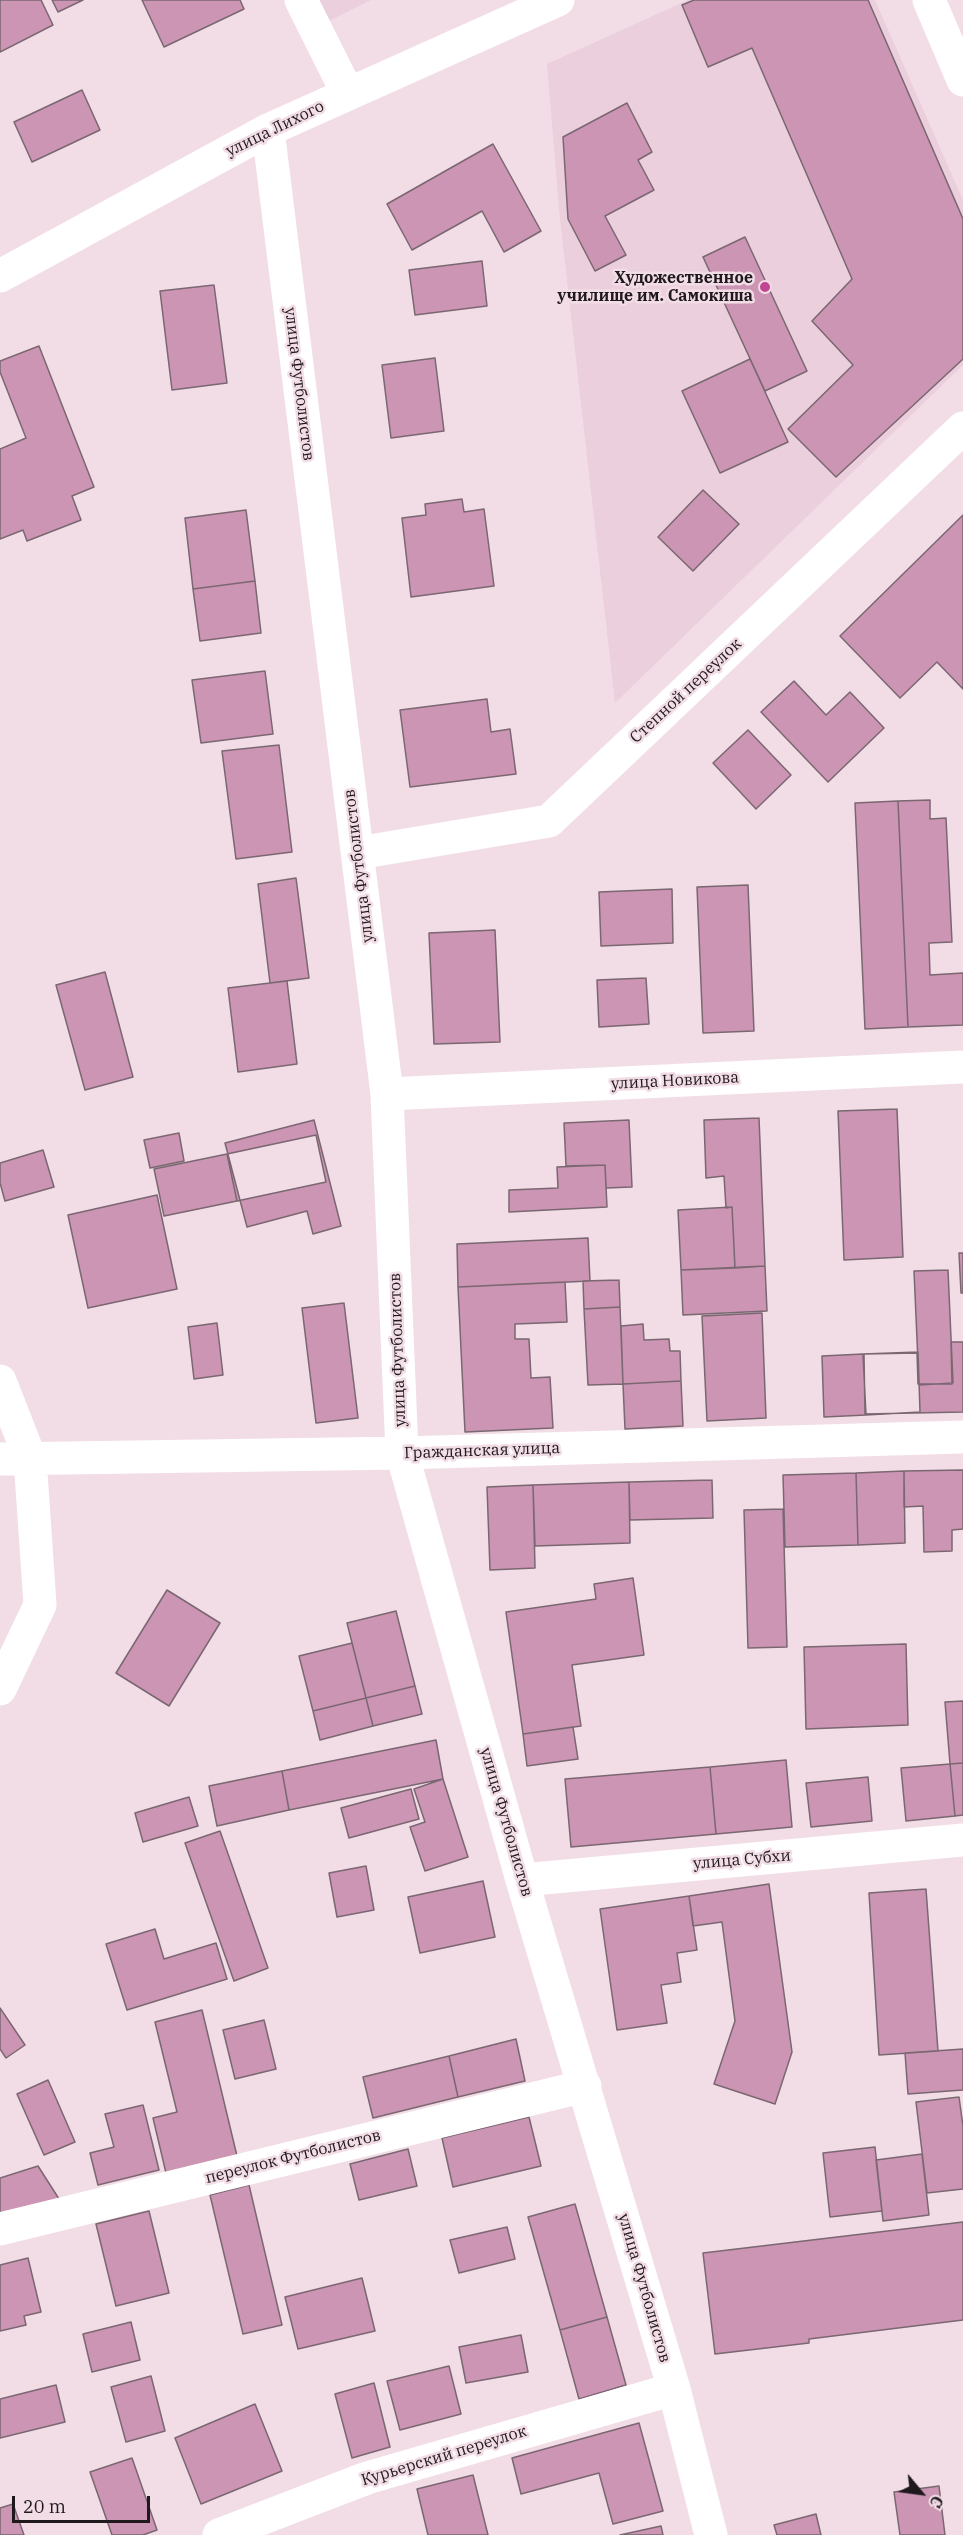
<!DOCTYPE html>
<html>
<head>
<meta charset="utf-8">
<style>
	body { margin:0 }
	#map { position:relative; width:963px; height:2535px; overflow:hidden; background:#f2dde7; font-family:"IBM Plex Serif",serif }
	canvas { display:block }
	.north { position:absolute; left:891px; top:2463px; width:60px; height:60px; -webkit-text-stroke:4px #f2dde7; paint-order:stroke; rotate:119deg; font-size:16px; font-weight:700; line-height:24px; text-align:center; color:#1f181c }
	.north::after { content:''; display:block; margin:auto; width:21px; height:27px; background:#1f181c; clip-path:polygon(50% 0,100% 100%,50% 72%,0 100%) }
	.scale { position:absolute; left:12px; top:2496px; width:138px; height:27px; box-sizing:border-box; border:3px solid #1f181c; border-top:0; padding-left:8px; font-size:18px; line-height:21px; white-space:nowrap; color:#1f181c; -webkit-text-stroke:4px #f2dde7; paint-order:stroke }
</style>
</head>
<body>
<div id="map">
<canvas width="963" height="2535"></canvas>
<div class="north">С</div>
<div class="scale">20 m</div>
</div>
<script>
const g = document.querySelector('canvas').getContext('2d');
g.lineJoin = 'round';
function fill(path, color) { g.fillStyle = color; g.fill(path, 'evenodd'); }
const poly = rows => new Path2D(rows.map(r => 'M' + r).join(''));
function stroke(path, color, width, dash) { g.strokeStyle = color; g.lineWidth = width; g.lineCap = dash ? 'butt' : 'round'; g.setLineDash(dash || []); g.stroke(path); }
function drawText(font, color, halo, rows, align = 'center') {
  g.font = font + ' "IBM Plex Serif",serif'; g.lineWidth = 5; g.setLineDash([]); g.textBaseline = 'middle'; g.strokeStyle = halo; g.fillStyle = color; for (const [text, x, y, turn = 0] of rows) {
    g.save(); g.translate(x, y); g.rotate((+turn || 0) * Math.PI / 180); g.textAlign = isNaN(turn) ? turn : align; if (halo) g.strokeText(text, 0, 0); g.fillText(text, 0, 0); g.restore();
  }
}
const built = poly([
	[315,0,371,0,325,23],
	[688,0,875,0,963,200,963,365,615,703,559,210,547,64]
]);
const building = poly([
	[0,0,41,0,53,25,0,52,0,0],
	[52,0,83,0,58,12,52,0],
	[142,0,240,0,244,9,164,47,142,0],
	[694,0,868,0,963,219,963,359,836,477,788,429,853,365,812,321,852,279,752,48,708,67,682,5,694,0],
	[82,90,100,130,32,162,14,122,82,90],
	[627,103,652,152,638,160,654,190,605,216,626,255,595,271,568,219,563,137,627,103],
	[493,144,541,231,504,252,482,211,412,250,387,204,493,144],
	[745,237,807,371,765,391,703,257,745,237],
	[482,261,487,306,415,315,409,270,482,261],
	[214,285,227,383,172,390,160,291,214,285],
	[39,346,94,487,72,496,81,520,27,541,23,530,0,539,0,449,26,438,0,372,0,361,39,346],
	[435,358,444,431,391,438,382,365,435,358],
	[750,359,788,442,720,473,682,391,750,359],
	[703,490,739,524,693,571,658,537,703,490],
	[462,499,464,512,484,509,494,586,411,597,402,518,426,515,425,504,462,499],
	[246,510,255,581,193,589,185,518,246,510],
	[963,515,963,689,937,662,900,698,840,636,963,515],
	[255,581,261,633,200,641,193,589,255,581],
	[265,671,273,734,201,743,192,680,265,671],
	[794,681,826,715,850,692,884,728,828,782,761,712,794,681],
	[487,699,491,732,510,729,516,774,410,787,400,710,487,699],
	[748,730,791,775,756,809,713,763,748,730],
	[279,745,292,852,236,859,222,751,279,745],
	[930,800,930,819,946,818,952,942,929,943,930,975,963,973,963,1025,908,1027,898,801,930,800],
	[898,801,908,1027,865,1029,855,803,898,801],
	[296,878,309,978,270,983,258,884,296,878],
	[748,885,754,1031,703,1033,697,887,748,885],
	[672,889,673,943,601,946,599,892,672,889],
	[495,930,500,1042,434,1044,429,933,495,930],
	[105,972,133,1077,85,1090,56,985,105,972],
	[646,978,649,1024,599,1027,597,980,646,978],
	[287,981,297,1064,238,1072,228,988,287,981],
	[897,1109,903,1257,844,1260,838,1111,897,1109],
	[759,1118,765,1266,735,1268,732,1207,726,1208,724,1176,706,1178,704,1120,759,1118],
	[314,1120,341,1226,313,1234,307,1211,247,1227,225,1143,314,1120],
	[629,1120,632,1187,606,1188,605,1165,566,1166,564,1123,629,1120],
	[179,1133,184,1161,150,1168,144,1140,179,1133],
	[316,1135,326,1182,237,1201,227,1154,316,1135],
	[43,1150,54,1187,5,1201,0,1183,0,1163,43,1150],
	[227,1154,237,1201,164,1216,154,1169,227,1154],
	[605,1165,607,1207,509,1212,509,1190,558,1188,557,1167,605,1165],
	[157,1195,177,1289,88,1308,68,1215,157,1195],
	[732,1207,735,1268,681,1270,678,1210,732,1207],
	[588,1238,590,1281,458,1287,457,1244,588,1238],
	[959,1253,963,1253,963,1293,961,1293,959,1253],
	[765,1266,767,1311,683,1315,681,1270,765,1266],
	[948,1270,953,1383,919,1385,914,1271,948,1270],
	[619,1280,620,1307,584,1309,583,1281,619,1280],
	[565,1282,567,1322,515,1324,515,1339,529,1339,531,1378,550,1377,553,1428,465,1432,458,1287,565,1282],
	[344,1303,358,1418,316,1423,302,1308,344,1303],
	[620,1307,623,1384,588,1385,584,1309,620,1307],
	[762,1313,766,1418,707,1421,702,1316,762,1313],
	[217,1323,223,1375,194,1379,188,1327,217,1323],
	[643,1324,644,1340,669,1339,670,1351,680,1351,681,1381,623,1384,621,1326,643,1324],
	[951,1342,963,1342,963,1412,865,1414,864,1354,917,1353,918,1384,952,1384,951,1342],
	[918,1352,920,1412,866,1415,863,1354,918,1352],
	[863,1354,866,1415,824,1417,822,1356,863,1354],
	[681,1381,683,1426,625,1429,623,1384,681,1381],
	[963,1470,963,1529,952,1530,952,1551,924,1552,923,1506,904,1507,904,1471,963,1470],
	[904,1471,905,1543,858,1545,856,1473,904,1471],
	[856,1473,858,1545,785,1547,783,1475,856,1473],
	[712,1480,713,1518,630,1520,629,1482,712,1480],
	[629,1482,630,1543,535,1546,533,1485,629,1482],
	[533,1485,535,1568,490,1570,487,1487,533,1485],
	[783,1509,787,1647,748,1648,744,1510,783,1509],
	[633,1578,644,1655,572,1665,581,1726,523,1734,506,1612,596,1599,594,1584,633,1578],
	[167,1590,220,1623,169,1706,116,1673,167,1590],
	[396,1611,415,1686,366,1698,347,1623,396,1611],
	[352,1643,366,1698,313,1711,299,1656,352,1643],
	[906,1644,908,1725,806,1729,804,1647,906,1644],
	[415,1686,422,1714,373,1726,366,1698,415,1686],
	[366,1698,373,1726,320,1740,313,1711,366,1698],
	[963,1701,963,1763,950,1764,945,1702,963,1701],
	[573,1727,578,1759,527,1766,523,1734,573,1727],
	[436,1740,443,1779,289,1810,282,1771,436,1740],
	[786,1760,792,1827,716,1834,710,1767,786,1760],
	[963,1763,963,1815,955,1816,950,1764,963,1763],
	[950,1764,955,1816,906,1821,901,1768,950,1764],
	[710,1767,716,1834,571,1847,565,1779,710,1767],
	[282,1771,289,1810,217,1826,209,1786,282,1771],
	[868,1777,872,1821,811,1827,806,1783,868,1777],
	[443,1779,468,1857,425,1871,410,1827,425,1822,414,1789,443,1779],
	[411,1789,419,1819,349,1838,341,1808,411,1789],
	[189,1797,198,1826,143,1842,135,1813,189,1797],
	[220,1831,268,1968,234,1981,185,1843,220,1831],
	[366,1866,374,1910,337,1917,329,1873,366,1866],
	[483,1881,495,1937,420,1953,408,1897,483,1881],
	[769,1884,792,2052,775,2104,714,2084,735,2021,722,1922,693,1926,689,1896,769,1884],
	[926,1889,938,2051,879,2055,869,1893,926,1889],
	[689,1896,697,1950,677,1953,681,1982,661,1985,667,2023,617,2030,600,1909,689,1896],
	[155,1929,164,1959,216,1943,227,1979,127,2010,106,1944,155,1929],
	[0,2008,25,2045,6,2058,0,2049,0,2008],
	[202,2010,237,2156,166,2173,153,2118,177,2112,155,2022,202,2010],
	[264,2020,276,2069,235,2079,223,2030,264,2020],
	[516,2039,525,2081,458,2097,449,2056,516,2039],
	[963,2049,963,2090,908,2094,905,2053,963,2049],
	[449,2056,458,2097,373,2118,363,2077,449,2056],
	[48,2080,75,2142,44,2155,17,2094,48,2080],
	[959,2097,963,2126,963,2189,927,2193,916,2102,959,2097],
	[143,2105,159,2170,98,2185,90,2153,114,2147,105,2114,143,2105],
	[529,2117,541,2166,453,2187,442,2138,529,2117],
	[875,2147,882,2211,830,2217,823,2153,875,2147],
	[408,2149,417,2186,359,2200,350,2164,408,2149],
	[922,2154,929,2215,883,2221,876,2160,922,2154],
	[38,2166,61,2202,0,2218,0,2178,38,2166],
	[249,2185,282,2325,243,2334,210,2195,249,2185],
	[575,2204,607,2317,560,2330,528,2217,575,2204],
	[149,2211,169,2293,116,2306,96,2224,149,2211],
	[963,2222,963,2320,809,2339,809,2343,715,2354,703,2253,963,2222],
	[507,2227,515,2259,459,2273,450,2240,507,2227],
	[28,2258,41,2312,24,2316,26,2325,0,2331,0,2265,28,2258],
	[362,2278,375,2331,298,2349,285,2297,362,2278],
	[607,2317,626,2385,579,2399,560,2330,607,2317],
	[131,2322,140,2360,92,2372,83,2334,131,2322],
	[521,2335,528,2372,466,2383,459,2347,521,2335],
	[449,2366,461,2414,400,2430,387,2381,449,2366],
	[151,2376,165,2431,126,2442,111,2387,151,2376],
	[374,2383,390,2447,352,2458,335,2394,374,2383],
	[56,2385,65,2422,0,2438,0,2399,56,2385],
	[255,2404,282,2471,201,2504,175,2438,255,2404],
	[639,2423,663,2511,613,2524,599,2473,521,2494,512,2458,639,2423],
	[132,2458,157,2530,143,2535,112,2535,90,2472,132,2458],
	[473,2475,488,2535,428,2535,417,2489,473,2475],
	[939,2486,945,2535,900,2535,894,2492,939,2486],
	[13,2504,24,2535,0,2535,0,2508,13,2504],
	[816,2514,821,2535,777,2535,774,2525,816,2514],
	[661,2526,663,2535,620,2535,661,2526]
]);
const minor = poly([
	[301,0,348,94],
	[929,0,963,80],
	[268,130,387,1094,402,1453,522,1880,674,2389,711,2535],
	[0,276,268,130,558,0],
	[358,853,549,821,963,428],
	[387,1094,963,1067],
	[0,1381,30,1458,40,1605,0,1689],
	[0,1459,402,1453,963,1437],
	[522,1880,963,1840],
	[0,2229,585,2086],
	[219,2535,367,2478,674,2389]
]);
const markers = [
	[765,287,6,"#c34695"]
];
const streetNames = [
	["улица Лихого",275,129,-26],
	["улица Футболистов",299,384,83],
	["Степной переулок",686,691,-43],
	["улица Футболистов",359,866,-97],
	["улица Новикова",675,1081,-3],
	["улица Футболистов",398,1350,-92],
	["Гражданская улица",482,1451,-2],
	["улица Футболистов",506,1822,74],
	["улица Субхи",742,1860,-5],
	["переулок Футболистов",293,2157,-14],
	["улица Футболистов",644,2288,74],
	["Курьерский переулок",444,2456,-17]
];
const poiNames = [
	["Художественное",753,278],
	["училище им. Самокиша",753,296]
];
fill(built, '#ebcfdd');
fill(building, '#cc95b3');
stroke(building, '#7a6771', 1.5);
stroke(minor, '#fff', 33);
for (const [x, y, r, color] of markers) { const dot = new Path2D(); dot.arc(x, y, r, 0, 2 * Math.PI); g.fillStyle = color; g.fill(dot); stroke(dot, '#f2dde7', 2); }
drawText('16px', '#1f181c', '#f2dde7', streetNames);
drawText('bold 16px', '#1f181c', '#f2dde7', poiNames, 'right');
</script>
</body>
</html>
